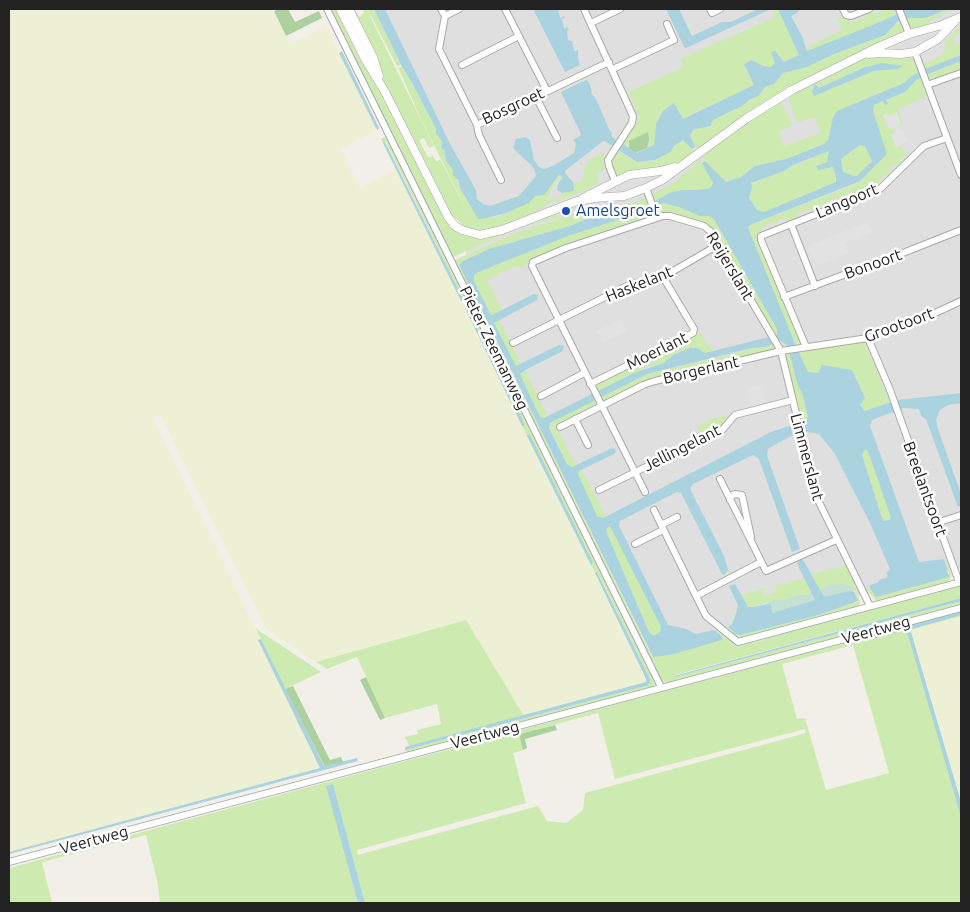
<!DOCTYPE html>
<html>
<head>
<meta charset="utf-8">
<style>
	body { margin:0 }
	#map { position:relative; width:970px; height:912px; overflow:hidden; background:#f2efe9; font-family:Ubuntu,sans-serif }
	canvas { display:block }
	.frame { position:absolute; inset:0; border:10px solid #222; pointer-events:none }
</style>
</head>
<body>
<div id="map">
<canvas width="970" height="912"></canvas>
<div class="frame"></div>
</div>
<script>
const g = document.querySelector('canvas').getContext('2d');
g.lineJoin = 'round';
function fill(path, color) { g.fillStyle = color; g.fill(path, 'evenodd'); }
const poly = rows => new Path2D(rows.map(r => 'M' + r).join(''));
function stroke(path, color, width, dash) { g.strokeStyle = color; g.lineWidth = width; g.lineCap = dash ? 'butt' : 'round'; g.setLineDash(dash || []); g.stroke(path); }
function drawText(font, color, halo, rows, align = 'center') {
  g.font = font + ' Ubuntu,sans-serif'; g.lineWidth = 5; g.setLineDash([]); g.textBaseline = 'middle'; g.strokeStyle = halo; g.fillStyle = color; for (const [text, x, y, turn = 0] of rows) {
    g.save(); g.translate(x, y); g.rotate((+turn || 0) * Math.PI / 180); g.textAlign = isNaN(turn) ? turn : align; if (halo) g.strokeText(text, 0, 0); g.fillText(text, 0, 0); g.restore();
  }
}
const residential = poly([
	[378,9,961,9,961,568,834,603,653,648,464,269,473,200]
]);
const farmland = poly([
	[9,9,273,9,291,43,326,27,377,130,341,149,360,188,396,170,595,573,646,679,646,682,524,716,465,620,316,662,266,629,160,414,153,418,285,689,326,769,9,854],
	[961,616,961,806,910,630]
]);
const grass = poly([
	[329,9,338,9,377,81,443,215,453,229,460,234,469,237,486,239,495,236,534,219,556,214,557,216,563,214,564,215,516,229,451,258],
	[350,9,354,9,360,17,364,12,363,9,368,9,369,12,369,9,374,9,401,65,397,66,370,14,370,16,434,146,429,148,424,138,420,140,420,142,428,157,431,157,432,155,437,162,440,159,471,219,422,121,398,68,402,66,412,83,436,129,436,133,442,142,441,147,444,150,446,161,453,169,460,188,478,219,497,217,529,203,535,196,541,195,559,175,562,176,554,185,546,200,560,197,562,193,573,191,574,188,573,182,580,183,584,177,584,170,587,163,592,159,587,160,606,153,604,160,605,169,598,173,597,184,581,192,547,204,547,205,533,213,492,230,473,230,463,225,450,214,441,198,383,81,374,57],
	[772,9,778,9,799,55,784,62,775,51,773,57,775,63,771,68,763,66,752,60,744,64,754,85,682,119,674,103,656,124,654,145,647,148,649,143,635,138,631,139,628,145,629,149,623,144,640,118,628,92,684,67,680,59,775,17],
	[874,9,876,13,886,9,896,9,897,13,885,20,807,51,809,46,842,30,837,19,843,16,848,19,850,23,867,16,866,12],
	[949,9,955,9,930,21,931,26,914,29,908,25,905,18,925,18],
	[900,20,904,29,903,33,795,84,698,149,693,144,690,135,693,130,709,126,713,120,742,106,749,100,758,96,765,87,774,84,783,73,807,67,834,54,885,35],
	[961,24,961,32,954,39,954,43,961,43,961,55,925,69,923,64,942,55,945,50,945,42],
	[881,55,910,56,913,58,919,72,905,83,837,111,833,118,828,140,824,144,786,159,756,166,741,177,725,182,705,161,701,154,779,102,782,103,785,108,792,125,790,127,779,131,783,146,821,133,815,117,797,123,789,101,790,96,861,59],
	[871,65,902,66,874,71,814,95,812,88,814,86,819,88],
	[958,62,961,64,961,69,929,80,927,75],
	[921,77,928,96,898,109,903,124,897,127,896,113,893,127,895,133,891,134,896,148,900,146,909,156,907,157,905,155,899,160,903,164,899,168,895,164,888,171,892,175,889,178,885,174,878,182,881,186,874,190,872,185,857,191,858,195,851,198,849,193,840,197,841,202,840,203,838,198,828,201,830,206,824,209,822,204,812,208,813,213,810,214,808,209,797,213,798,218,788,222,786,217,775,222,777,227,775,227,773,223,762,227,763,232,757,235,768,269,770,268,801,341,801,344,796,346,748,232,748,227,750,225,856,184,876,165,885,149,872,111,874,105,883,101,888,104,886,100,905,92,915,81],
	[385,137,388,137,467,297,463,299,386,142,383,141,383,143,381,139],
	[684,140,694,151,679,162,668,167,620,176,615,173,611,164,611,159,615,152,617,153,618,151,633,161,639,162,653,161,670,152,674,146],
	[860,145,865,146,872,161,857,176,853,176,843,172,841,159],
	[829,151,827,162,816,166,818,170,833,167,836,182,764,212,757,210,749,198,752,187,751,184],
	[700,160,713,181,712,187,706,190,682,190,669,193,654,201,652,194,671,185],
	[646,198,648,205,623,211,603,212,570,226,489,249,463,261,460,267,652,656,669,655,722,639,723,637,715,630,719,630,740,645,763,640,766,637,961,584,961,598,675,675,675,677,961,601,961,604,668,683,661,681,453,261,515,233,596,207,622,206],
	[662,203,678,206,700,216,709,216,714,219,777,329,778,332,776,336,710,227,659,213,656,206],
	[650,209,652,214,650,218,574,243,571,237,573,243,561,246,533,260,528,265,517,268,516,266,498,274,498,276,487,280,502,310,494,315,490,313,474,281,474,275,476,273,568,236],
	[468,304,470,305,655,684,652,688,408,753,405,750,649,685,648,675,598,573,595,573,591,565,593,565,522,426,524,426,519,412,467,308,464,306],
	[499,319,521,365,518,366,515,365,494,325,495,322],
	[701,333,708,346,710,344,713,351,704,353,697,348,689,348,680,351,677,345,680,342],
	[865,342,890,403,866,411,860,405,863,400,820,368,818,373,808,373,798,352],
	[676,344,679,352,670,357,664,363,649,367,645,359],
	[773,344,774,348,770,351,751,354,621,392,603,402,601,397,647,374],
	[790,353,797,383,803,396,808,417,807,421,801,424,784,357,786,354],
	[644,359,647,367,598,391,594,384],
	[525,370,547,416,544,418,540,417,520,376,520,373],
	[595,400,598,405,556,426,576,466,572,467,567,464,549,425,553,421],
	[726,416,728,416,729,419,723,426,702,437,697,426,711,419],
	[866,449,868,451,891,518,889,520,883,521,862,455,863,451],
	[582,470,606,517,603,518,597,516,578,477,578,473],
	[609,526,612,528,661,627,660,632,656,635,652,635,649,632,606,531,607,528],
	[944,559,945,559,952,575,948,582,877,602,866,588,869,587,870,590,949,574],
	[847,565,859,598,860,603,858,607,743,638,735,636,725,627,727,627,741,635,819,615,858,601,853,588,849,587,828,585,819,590,812,574],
	[804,578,811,593,810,595,797,595,782,600,773,600,753,607,748,607,741,595,765,588,765,590,762,592,763,595,767,595,776,592,775,580,777,585],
	[961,611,961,616,910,630,961,806,961,903,365,903,333,785,327,786,358,903,160,903,158,885,146,835,42,862,52,903,9,903,9,868],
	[853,645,889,773,826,790,805,718,797,719,782,664],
	[598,713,615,779,805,729,806,733,585,793,583,810,566,823,547,821,538,806,358,855,357,850,526,803,513,753,523,750,520,734],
	[466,620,524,716,409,746,405,737,418,734,417,730,441,724,437,704,385,718,357,657,327,669,316,662],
	[256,629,267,636,321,672,285,689]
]);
const forest = poly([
	[280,9,288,9,295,22,319,11,322,18,286,36,274,11],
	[648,132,649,139,647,148,635,153,629,149,629,141],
	[366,677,385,718,380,720,360,680],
	[293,686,330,760,341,757,344,764,326,769,285,689],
	[555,725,557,730,525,739,527,748,523,750,519,734]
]);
const wetland = poly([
	[844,584,853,588,854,592,849,591,825,598,819,590,828,585],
	[810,590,815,600,772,613,769,604,764,605,773,600,782,600,797,595,810,595]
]);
const parking = poly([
	[897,112,901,124,897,125,899,131,903,130,908,141,899,144,900,146,896,148,891,134,895,133,893,128,888,129,883,115,888,114,889,116],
	[868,222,873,233,845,243,849,253,815,266,807,246],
	[622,319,627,331,603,343,597,331],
	[761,385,766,404,753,407,748,388]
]);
const water = poly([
	[374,9,385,9,451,146,476,190,477,199,483,204,490,206,519,196,536,176,534,168,513,148,516,139,525,137,530,140,534,160,539,167,544,169,553,166,574,153,576,144,573,140,580,136,581,134,561,92,586,80,589,82,592,92,591,93,596,99,609,129,612,133,611,134,613,138,637,153,654,145,656,124,663,111,671,105,674,103,683,119,754,85,744,64,752,60,763,66,771,67,775,63,771,52,775,51,784,62,799,55,778,9,800,9,797,13,791,16,802,36,807,51,885,20,905,10,949,9,925,18,905,18,898,21,885,35,834,54,807,67,783,73,774,84,765,87,758,96,749,100,742,106,713,120,710,126,693,130,690,135,695,147,692,149,683,140,674,146,670,152,655,160,637,162,606,142,603,141,565,171,565,173,573,182,574,188,573,191,562,193,557,190,558,184,562,178,562,176,559,175,544,195,535,196,529,203,506,213,482,219,478,219,460,188,458,180,453,175,453,170,446,161,444,150,441,148,442,142,436,133,436,129,412,83,401,65],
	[533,9,558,9,560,18,563,17,563,15,565,18,562,19,564,28,567,27,569,30,567,31,568,40,572,41,574,51,578,50,578,58,580,65,565,72],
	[666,9,679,9,692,36,722,22,731,22,758,9,768,9,769,10,686,48,684,47],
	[342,51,379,128,377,130,339,53],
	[961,55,961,64,958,62,921,77,915,81,905,92,886,100,888,104,885,105,883,101,874,105,873,111,887,154,860,181,750,225,748,228,796,346,808,372,818,373,822,365,852,370,865,398,860,405,865,411,897,400,961,393,961,403,948,405,940,410,936,420,938,429,961,494,960,506,958,507,926,419,921,416,919,409,903,408,872,420,870,426,919,562,944,559,949,577,876,597,869,587,870,585,877,583,881,579,886,578,888,576,886,573,890,569,870,523,835,454,819,434,807,432,791,436,771,447,768,449,767,456,800,549,792,552,759,459,753,455,693,484,691,487,691,491,724,556,728,570,724,575,722,574,681,493,677,492,620,521,619,526,668,625,686,629,696,634,714,630,723,637,722,640,670,655,653,657,460,267,460,264,463,261,489,249,570,226,603,212,631,210,648,205,669,193,682,190,699,190,711,188,713,183,702,163,705,161,726,182,741,177,755,166,786,159,824,144,828,140,833,118,837,111,904,83,912,76,925,69],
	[860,145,865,146,872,161,857,176,853,176,843,172,841,159],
	[829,151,827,162,816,166,818,170,833,167,836,177,836,182,764,212,757,210,749,198,752,187,751,183,784,171,793,165],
	[663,203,679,207,700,216,709,216,714,219,777,329,777,335,705,353,697,348,689,348,673,355,664,363,634,373,544,418,540,417,520,374,525,370,563,351,564,346,559,345,516,366,494,323,537,300,538,295,534,294,492,315,490,313,474,281,474,275,476,273,568,236,645,211],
	[781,341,788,346,797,383,803,396,808,417,807,420,771,432,603,518,597,516,578,474,579,471,614,454,616,452,615,449,612,448,572,467,567,464,549,428,550,423,647,374,752,348,765,347],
	[865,449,868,451,891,518,889,520,883,521,862,455],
	[610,526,661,627,660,632,656,635,652,635,649,632,631,590,606,531,607,528],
	[882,63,903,66,897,69,874,71,814,96,812,91,815,84,819,88,865,67],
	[383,141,385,142,463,299,461,301,383,143],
	[465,308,467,308,519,412,524,424,524,426,522,426],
	[528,434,530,435,566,508,593,563,592,565,591,565,527,436],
	[800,560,803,560,805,563,824,597,849,591,854,592,858,601,819,615,741,635,736,634,728,627,732,624,736,614,738,605,729,586,735,584,748,607,753,607,769,604,771,605,772,613,815,600,797,564],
	[597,572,648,675,650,681,649,685,405,750,405,747,646,682,646,679,596,575,595,573],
	[961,598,961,601,675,677,674,676],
	[961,611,961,615,912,629,911,632,961,802,961,817,908,635,903,631,869,640,867,636],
	[261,639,324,766,357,758,358,761,9,854,9,852,320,768,258,640],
	[333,784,365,903,358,903,326,786]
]);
const minor = poly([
	[327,9,661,687],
	[441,9,445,16,439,49,477,125,609,62],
	[505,9,547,91],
	[584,9,633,116,632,123,608,160,609,166,615,181],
	[710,9,712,13,720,9],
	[843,9,846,15,851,16,869,9],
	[899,9,909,34],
	[445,16,459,9],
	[591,23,620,9],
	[915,52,961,175],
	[462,65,519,36],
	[613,69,674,40,667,24],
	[927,85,961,73],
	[536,97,557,138],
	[477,125,479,135,501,180],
	[646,188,657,218,663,216,670,216,704,226,710,231,781,351,816,496,870,606],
	[791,224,815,286],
	[784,297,908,251,961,230],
	[868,338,890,390,959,582],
	[513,343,629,285,663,277,718,245],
	[806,347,761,240,761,236,880,189,924,146,947,138],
	[590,384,693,333,694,329,663,277],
	[541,396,584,373],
	[575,419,588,445],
	[560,427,643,385,655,381,781,351,868,338,935,313,961,301],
	[720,479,766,571,836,540],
	[599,490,723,429,735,415,793,400],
	[645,492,532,266,533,262,566,248,657,218],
	[730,500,731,496,735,494,742,495,751,537],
	[654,510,696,596,761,562],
	[937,523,961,515],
	[661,525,677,517],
	[635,544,663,530],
	[696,596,706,616,738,642,961,582],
	[9,862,961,608]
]);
const tertiary = poly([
	[340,9,366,61,384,90,448,217,455,226,462,230,480,235,502,230,577,201,594,198,624,196,646,188,662,180,747,118,792,90,876,48,909,34,942,25,961,17],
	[349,9,373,57,379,76],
	[869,54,880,53,901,54,915,52,938,39,954,22],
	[583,198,629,175,660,171,675,167]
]);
const markers = [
	[566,211,5,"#1a4fb4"]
];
const streetNames = [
	["Bosgroet",513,106,-25],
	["Langoort",847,201,-23],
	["Bonoort",873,264,-20],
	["Reijerslant",730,266,59],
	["Haskelant",639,284,-22],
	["Grootoort",899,325,-20],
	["Pieter Zeemanweg",494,348,64],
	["Moerlant",657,351,-26],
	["Borgerlant",701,370,-13],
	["Jellingelant",682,448,-27],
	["Limmerslant",807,457,75],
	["Breelantsoort",925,489,70],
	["Veertweg",876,630,-15],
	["Veertweg",485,735,-15],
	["Veertweg",94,840,-15]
];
const transitNames = [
	["Amelsgroet",576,211]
];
fill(residential, '#e0dfdf');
fill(farmland, '#eef0d5');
fill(grass, '#cdebb0');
fill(forest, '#add19e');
fill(wetland, '#c6e0d4');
fill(parking, '#e2e2e2');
fill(water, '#aad3df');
stroke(minor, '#a9a9a9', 8);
stroke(tertiary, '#a9a9a9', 9);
stroke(minor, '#fff', 6);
stroke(tertiary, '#fff', 8);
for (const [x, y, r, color] of markers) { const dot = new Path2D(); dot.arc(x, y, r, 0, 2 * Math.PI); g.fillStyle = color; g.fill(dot); stroke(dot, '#fff', 2); }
drawText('16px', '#222', '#fff', streetNames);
drawText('16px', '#164399', '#fff', transitNames, 'left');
</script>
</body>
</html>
